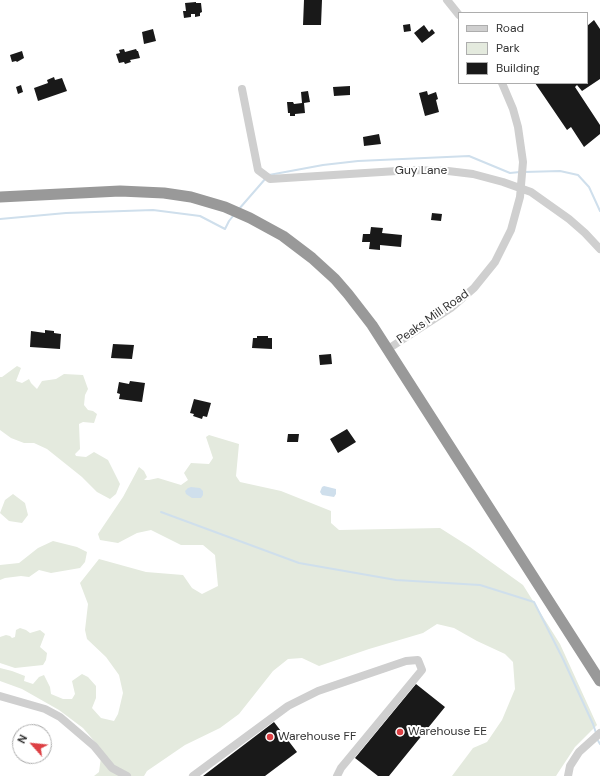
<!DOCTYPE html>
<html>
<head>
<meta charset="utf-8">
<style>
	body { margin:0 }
	#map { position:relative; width:600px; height:776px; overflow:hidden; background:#fff; font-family:"DM Sans",sans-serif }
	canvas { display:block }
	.legend { position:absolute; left:458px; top:12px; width:130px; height:72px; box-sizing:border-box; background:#fff; border:1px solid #adadad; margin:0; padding:5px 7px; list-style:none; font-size:12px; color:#323232 }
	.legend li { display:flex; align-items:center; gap:8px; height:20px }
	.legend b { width:20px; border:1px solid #adadad }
	.north { position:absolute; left:12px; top:724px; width:40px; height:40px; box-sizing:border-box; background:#fff; border:1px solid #adadad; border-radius:50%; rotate:297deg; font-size:11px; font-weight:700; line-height:16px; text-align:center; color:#323232 }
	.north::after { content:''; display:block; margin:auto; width:14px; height:18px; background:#dd4044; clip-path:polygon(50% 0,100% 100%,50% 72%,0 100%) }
</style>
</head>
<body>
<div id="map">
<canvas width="600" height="776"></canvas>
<ul class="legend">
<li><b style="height:5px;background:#cfcfcf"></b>Road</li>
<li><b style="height:11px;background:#e4eade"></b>Park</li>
<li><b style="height:11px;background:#191919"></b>Building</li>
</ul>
<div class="north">N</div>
</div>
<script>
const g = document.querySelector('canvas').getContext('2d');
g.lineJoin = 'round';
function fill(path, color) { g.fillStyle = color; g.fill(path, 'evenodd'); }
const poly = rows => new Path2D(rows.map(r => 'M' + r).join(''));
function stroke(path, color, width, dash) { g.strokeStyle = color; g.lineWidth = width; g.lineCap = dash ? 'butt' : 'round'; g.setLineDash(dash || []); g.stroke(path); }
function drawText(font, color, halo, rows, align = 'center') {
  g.font = font + ' "DM Sans",sans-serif'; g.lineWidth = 4; g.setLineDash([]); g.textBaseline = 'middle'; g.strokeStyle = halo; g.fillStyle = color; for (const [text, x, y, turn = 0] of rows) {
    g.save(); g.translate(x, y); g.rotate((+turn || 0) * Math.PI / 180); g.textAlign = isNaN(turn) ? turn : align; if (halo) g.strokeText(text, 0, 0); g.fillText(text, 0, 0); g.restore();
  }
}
const green = poly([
	[17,366,21,368,16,381,22,383,29,379,31,383,37,389,42,381,56,379,64,374,83,375,88,389,85,395,84,405,88,410,93,411,97,414,94,423,83,422,79,424,80,449,75,454,76,456,86,457,94,452,108,460,120,484,116,494,110,499,97,492,82,477,47,449,34,443,24,443,11,438,0,430,0,377,2,377],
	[209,435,239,444,236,476,240,482,281,491,331,511,331,523,339,530,440,528,470,547,523,585,560,644,597,725,575,747,556,776,452,776,473,748,487,742,502,720,515,689,513,662,505,654,477,641,454,628,437,624,423,633,369,649,319,666,302,658,288,659,273,671,239,714,220,728,185,745,147,771,144,776,94,776,99,772,102,750,83,728,59,710,22,689,0,681,0,668,12,671,25,676,24,681,33,684,39,677,44,675,50,687,51,694,63,699,72,699,75,694,72,681,82,674,88,677,96,686,96,698,92,708,101,718,114,721,118,714,123,693,119,675,106,657,87,639,85,630,88,604,80,583,99,559,146,572,183,575,192,588,202,594,218,586,215,555,203,545,181,545,151,530,137,533,118,543,100,540,98,534,123,497,139,467,144,471,147,477,144,480,149,480,158,478,181,485,188,480,184,473,191,463,209,464,213,458,206,437],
	[13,494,25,503,28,515,22,523,9,521,0,513,5,500],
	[53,541,77,547,87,552,85,562,80,568,51,573,39,570,29,577,21,576,5,578,0,580,0,565,19,563,38,548],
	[20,628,26,630,30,633,40,630,45,634,40,647,47,653,46,660,43,665,15,668,0,663,0,637,6,635,10,636,12,638,15,637,16,630]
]);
const water = poly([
	[324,486,336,489,336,494,334,497,322,495,320,492,322,487],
	[191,487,200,488,203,491,203,495,201,498,192,498,186,494,185,491,188,488]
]);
const stream = poly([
	[524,172,560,171,578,175,589,187,600,211],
	[269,175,323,165,358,161,469,156,510,173,520,172],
	[239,209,266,178],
	[0,219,66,213,153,210,200,216,225,229,229,221,233,216],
	[161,512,299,563,396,580,480,585,534,602,563,659,593,724,596,733],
	[597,739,600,744]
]);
const building = poly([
	[304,0,322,0,321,25,303,25],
	[196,2,196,3,201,3,202,12,200,13,200,16,195,17,195,14,191,14,191,17,184,18,183,11,186,11,185,3],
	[594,20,600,29,600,79,582,91,577,85,575,87,600,125,600,134,584,147,571,127,567,130,535,83,587,83,587,26],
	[410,24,411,31,404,32,403,25],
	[424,25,429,32,432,29,435,33,422,43,414,33],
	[153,29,156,41,144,44,142,32],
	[124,49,125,52,136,49,137,51,138,51,140,58,130,60,131,62,125,64,124,62,119,63,116,54,120,53,119,50],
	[22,51,24,58,17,62,16,61,12,62,10,55],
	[54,77,55,80,62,78,67,91,38,101,34,88,48,83,47,80],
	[21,85,23,92,18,94,16,87],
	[350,86,350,95,334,96,333,87],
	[308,91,310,102,304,103,305,113,295,114,295,116,290,116,290,113,288,113,287,102,293,102,294,104,302,103,301,92],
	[427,91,428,95,436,92,438,99,436,100,439,112,425,116,419,93],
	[379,134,381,144,364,146,363,137],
	[432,213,442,214,441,221,431,220],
	[371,227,383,228,382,233,402,235,401,247,380,245,380,250,369,249,370,242,362,242,363,234,370,234],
	[45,330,54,331,54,333,61,334,60,349,30,347,31,331,45,333],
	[257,336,268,336,268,338,272,338,272,349,252,348,253,338,257,338],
	[113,344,134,345,132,359,111,358],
	[331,354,332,364,320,365,319,355],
	[130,381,145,383,142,402,119,399,120,394,117,393,119,382,129,384],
	[194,399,211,403,207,417,203,416,202,419,193,416,194,414,190,413],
	[347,429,356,442,338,453,330,439],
	[288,434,299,434,298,442,287,442],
	[416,684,445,707,389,776,378,776,355,758],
	[274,722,297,752,265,776,203,776]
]);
const minor = poly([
	[447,0,459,15],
	[242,89,258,170,270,179,413,170,448,171,473,174,503,182,531,192,569,219,585,233,600,249],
	[388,349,451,308,474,288,495,262,511,230,520,197,523,162,518,127,513,109,502,83],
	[0,696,45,709,60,717,94,746,112,768,127,776],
	[193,776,288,706,318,691,406,661,418,660,422,670,341,768,337,776],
	[568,776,570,766,579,752,600,733]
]);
const highway = poly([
	[0,197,120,191,164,193,191,197,225,207,250,218,283,236,312,258,335,279,348,294,372,325,600,681]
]);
const markers = [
	[400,732,4,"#dd4044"],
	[270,737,4,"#dd4044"]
];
const streetNames = [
	["Guy Lane",421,171],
	["Peaks Mill Road",433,317,-35]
];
const poiNames = [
	["Warehouse EE",408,732],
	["Warehouse FF",278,737]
];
fill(green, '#e4eade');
fill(water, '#cfdfec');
stroke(stream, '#cfdfec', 2);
fill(building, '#191919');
stroke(minor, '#cfcfcf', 8);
stroke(highway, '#999', 11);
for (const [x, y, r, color] of markers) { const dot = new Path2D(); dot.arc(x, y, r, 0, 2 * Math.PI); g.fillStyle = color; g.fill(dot); stroke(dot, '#fff', 1.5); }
drawText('12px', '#323232', '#fff', streetNames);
drawText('12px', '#323232', '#fff', poiNames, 'left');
</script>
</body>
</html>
